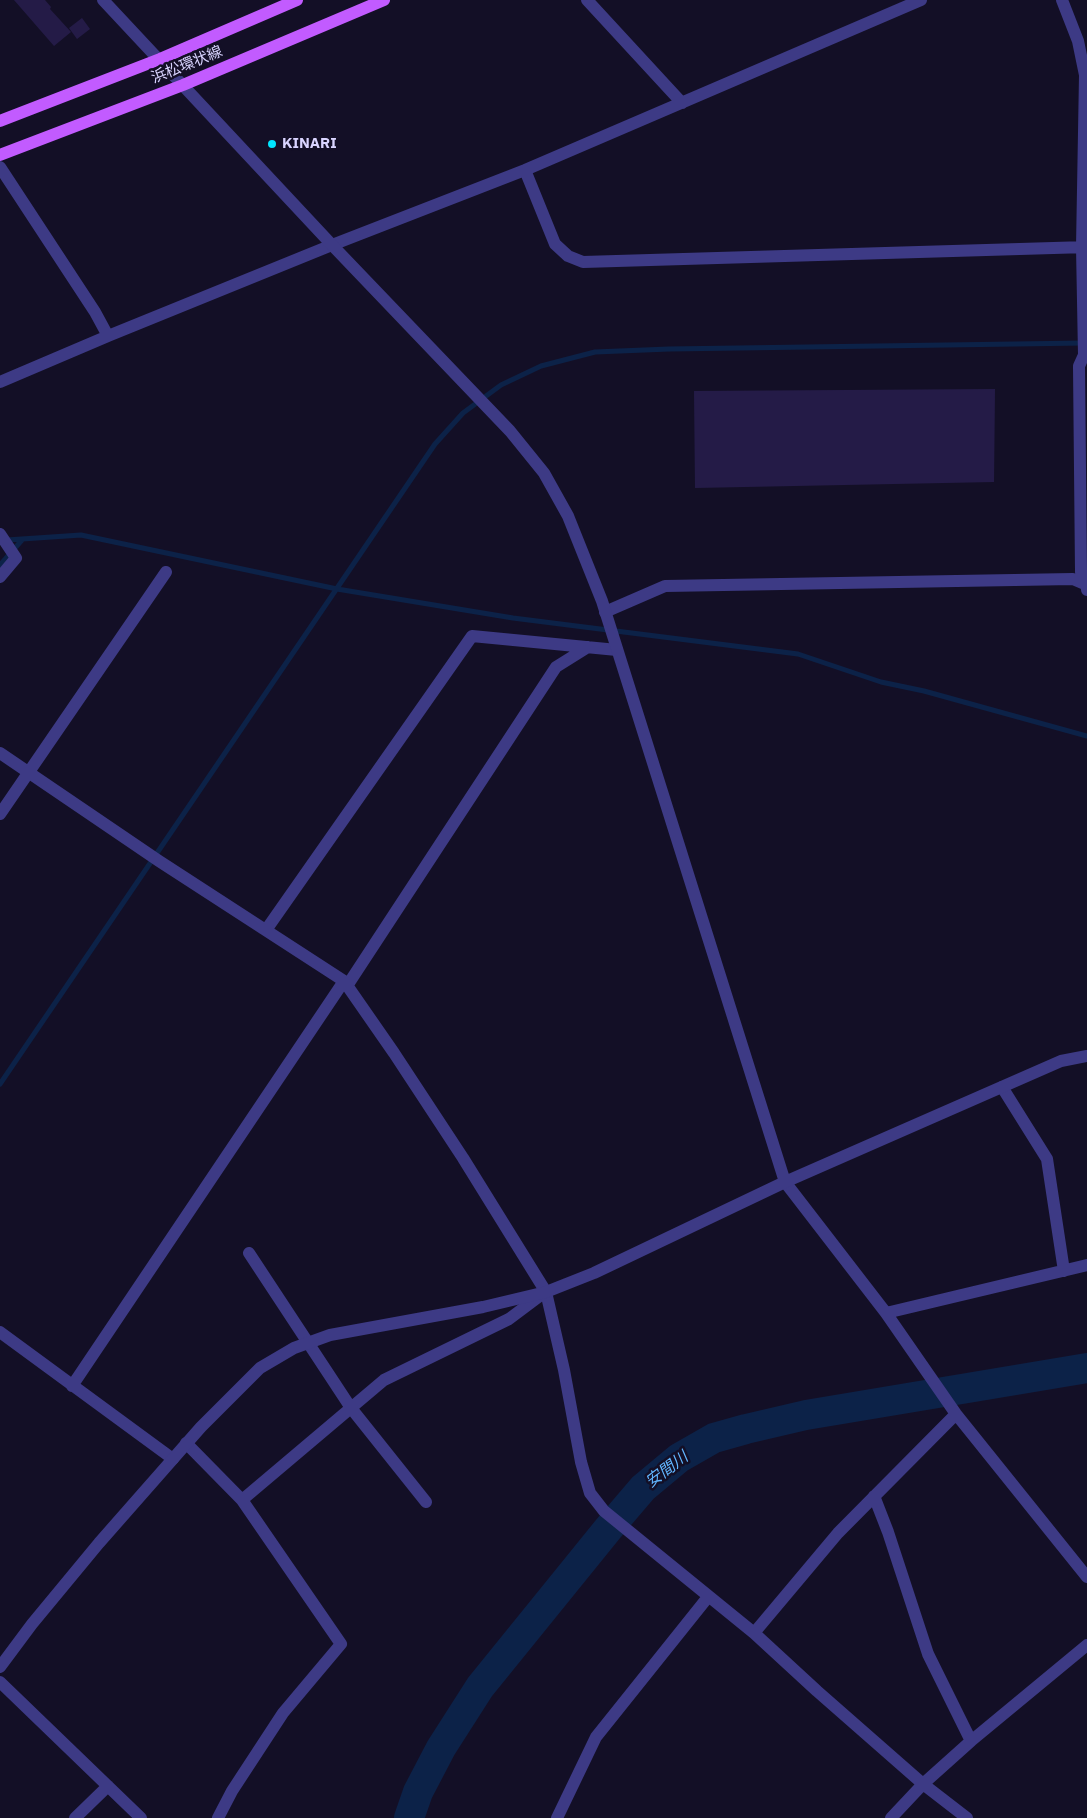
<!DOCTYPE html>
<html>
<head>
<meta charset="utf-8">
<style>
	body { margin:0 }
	canvas { display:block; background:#130f26 }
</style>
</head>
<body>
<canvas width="1087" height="1818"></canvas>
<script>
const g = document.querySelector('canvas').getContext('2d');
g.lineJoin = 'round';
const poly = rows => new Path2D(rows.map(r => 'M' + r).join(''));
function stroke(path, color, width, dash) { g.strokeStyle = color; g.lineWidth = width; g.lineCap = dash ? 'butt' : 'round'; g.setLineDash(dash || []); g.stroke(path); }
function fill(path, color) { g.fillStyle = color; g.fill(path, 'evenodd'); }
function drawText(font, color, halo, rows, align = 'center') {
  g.font = font + ' "IBM Plex Sans","Noto Sans JP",sans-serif'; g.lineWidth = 5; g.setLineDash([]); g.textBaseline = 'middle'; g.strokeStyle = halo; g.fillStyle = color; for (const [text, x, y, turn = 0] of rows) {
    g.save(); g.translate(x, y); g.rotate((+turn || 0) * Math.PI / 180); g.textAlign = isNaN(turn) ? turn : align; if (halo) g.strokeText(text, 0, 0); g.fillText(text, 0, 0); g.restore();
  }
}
const stream = poly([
	[7,540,81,535,337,589,513,618,798,654,881,682,924,691,1087,736],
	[0,565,22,540],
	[0,1084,435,444,463,413,501,385,541,366,595,352,669,349,1084,343]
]);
const river = poly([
	[409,1818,418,1792,441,1748,480,1687,608,1529,643,1488,679,1458,714,1438,746,1429,806,1415,1087,1368]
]);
const building = poly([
	[14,0,45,0,51,7,50,9,71,32,54,46],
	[82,18,90,29,77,39,69,28],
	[995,389,994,482,695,488,694,391]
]);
const minor = poly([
	[587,0,682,103],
	[1062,0,1078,41,1085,75,1082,247,1084,355,1079,366,1081,572,1087,585,1087,590],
	[0,167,95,312,108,336,332,245,525,170,921,0],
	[525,170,555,244,568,256,583,262,1087,247],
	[0,382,108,336],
	[0,534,16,558,0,577],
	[605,612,665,586,1073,579,1087,585],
	[0,753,159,861,344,981,394,1053,463,1158,546,1292,564,1370,581,1462,590,1493,604,1511,754,1633,817,1691,923,1784,967,1818],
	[0,814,166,572],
	[266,930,472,636,617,650],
	[347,986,556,667,588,647],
	[1002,1087,1047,1159,1064,1271],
	[785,1182,886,1313,956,1414,1087,1577],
	[249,1253,351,1408,426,1502],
	[886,1313,1087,1265],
	[0,1332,173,1459],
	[72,1386,344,981],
	[186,1443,242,1500,341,1644,283,1713,232,1791,218,1818],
	[874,1496,888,1532,928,1654,971,1741],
	[242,1500,384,1380,509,1319,545,1292],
	[754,1633,838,1533,956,1414],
	[0,1682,141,1818],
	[75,1818,108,1786],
	[557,1818,596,1737,708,1597],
	[891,1818,923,1784,971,1741,1087,1645]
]);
const tertiary = poly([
	[103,0,332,245,510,431,544,473,568,516,602,601,785,1182],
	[0,1667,32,1624,99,1543,201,1427,260,1368,294,1348,330,1335,483,1307,546,1292,594,1273,785,1182,1061,1061,1087,1056]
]);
const primary = poly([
	[0,121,160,59,297,0],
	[0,155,183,85,384,0]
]);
const markers = [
	[272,144,5,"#00e5ff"]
];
const streetNames = [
	["浜松環状線",187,65,-22]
];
const poiNames = [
	["KINARI",282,144]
];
const waterNames = [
	["安間川",667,1470,-37]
];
stroke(stream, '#0c2248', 5);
stroke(river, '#0c2248', 30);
fill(building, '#241b47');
stroke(minor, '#3d3a85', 12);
stroke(tertiary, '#3d3a85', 12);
stroke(primary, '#c25bff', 12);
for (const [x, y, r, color] of markers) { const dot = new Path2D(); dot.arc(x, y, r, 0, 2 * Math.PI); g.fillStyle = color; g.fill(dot); stroke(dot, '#130f26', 2); }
drawText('15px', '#d9d4ff', '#130f26', streetNames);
drawText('bold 15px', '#d9d4ff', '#130f26', poiNames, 'left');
drawText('italic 16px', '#62b6ff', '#130f26', waterNames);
</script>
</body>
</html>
